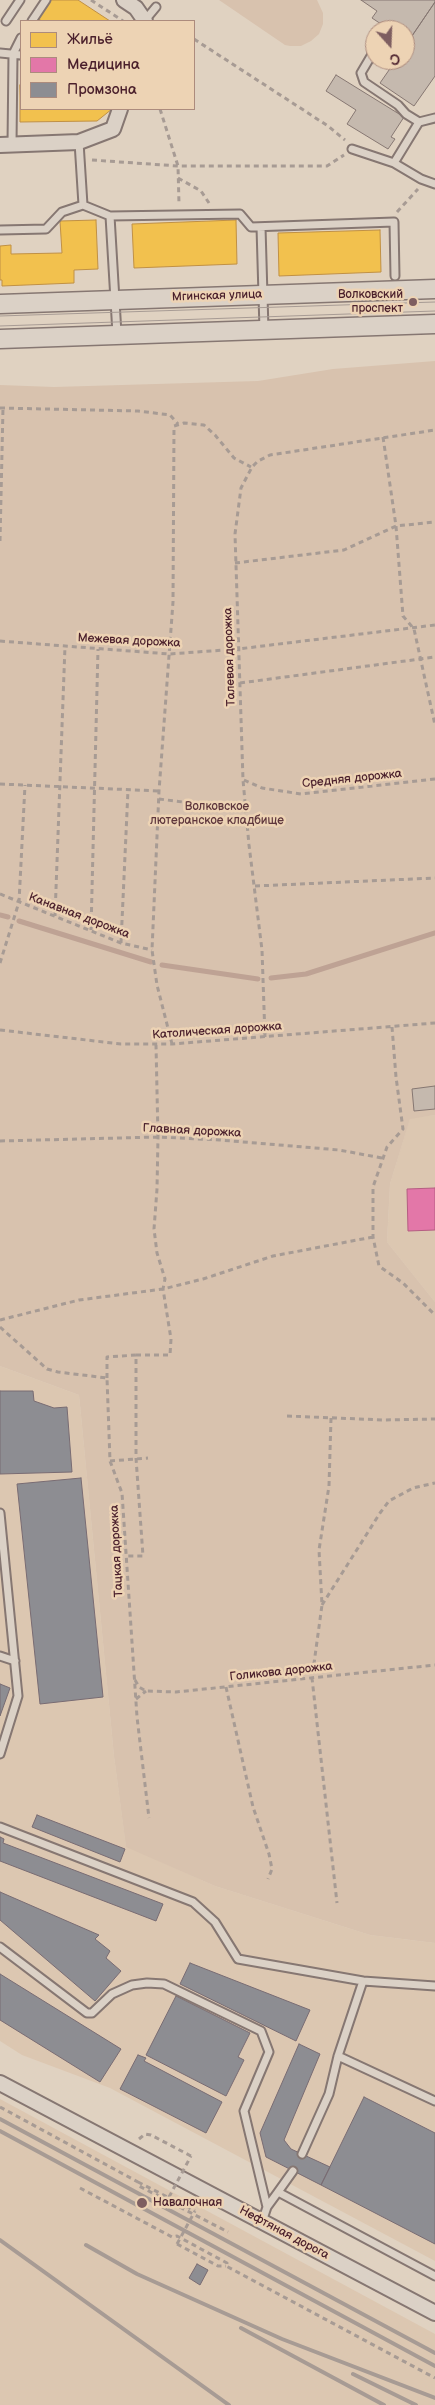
<!DOCTYPE html>
<html>
<head>
<meta charset="utf-8">
<style>
	body { margin:0 }
	#map { position:relative; width:435px; height:2405px; overflow:hidden; background:#e0d2c1; font-family:"Balsamiq Sans",sans-serif }
	canvas { display:block }
	.legend { position:absolute; left:20px; top:20px; width:175px; height:90px; box-sizing:border-box; background:#edd3b4; border:1px solid #ac8b7d; margin:0; padding:6px 9px; list-style:none; font-size:15px; color:#4a1f2b }
	.legend li { display:flex; align-items:center; gap:10px; height:25px }
	.legend b { width:25px; border:1px solid #ac8b7d }
	.north { position:absolute; left:365px; top:20px; width:50px; height:50px; box-sizing:border-box; background:#edd3b4; border:1px solid #ac8b7d; border-radius:50%; rotate:160deg; font-size:14px; font-weight:700; line-height:20px; text-align:center; color:#4a1f2b }
	.north::after { content:''; display:block; margin:auto; width:18px; height:22px; background:#7e5e60; clip-path:polygon(50% 0,100% 100%,50% 72%,0 100%) }
</style>
</head>
<body>
<div id="map">
<canvas width="435" height="2405"></canvas>
<ul class="legend">
<li><b style="height:14px;background:#f2c14e"></b>Жильё</li>
<li><b style="height:14px;background:#e377a8"></b>Медицина</li>
<li><b style="height:14px;background:#8d8d92"></b>Промзона</li>
</ul>
<div class="north">С</div>
</div>
<script>
const g = document.querySelector('canvas').getContext('2d');
g.lineJoin = 'round';
function fill(path, color) { g.fillStyle = color; g.fill(path, 'evenodd'); }
const poly = rows => new Path2D(rows.map(r => 'M' + r).join(''));
function stroke(path, color, width, dash) { g.strokeStyle = color; g.lineWidth = width; g.lineCap = dash ? 'butt' : 'round'; g.setLineDash(dash || []); g.stroke(path); }
function drawText(font, color, halo, rows, align = 'center') {
  g.font = font + ' "Balsamiq Sans",sans-serif'; g.lineWidth = 5; g.setLineDash([]); g.textBaseline = 'middle'; g.strokeStyle = halo; g.fillStyle = color; for (const [text, x, y, turn = 0] of rows) {
    g.save(); g.translate(x, y); g.rotate((+turn || 0) * Math.PI / 180); g.textAlign = isNaN(turn) ? turn : align; if (halo) g.strokeText(text, 0, 0); g.fillText(text, 0, 0); g.restore();
  }
}
const built = poly([
	[435,1115,435,1302,387,1242,390,1184,410,1118],
	[0,1366,79,1395,114,1756,126,1846,215,1886,370,1935,435,1943,435,2261,110,2088,22,2055,0,2041],
	[0,2099,435,2334,435,2405,0,2405]
]);
const green = poly([
	[219,0,317,0,323,13,323,24,319,34,311,41,301,46,290,46,285,45],
	[435,361,435,1115,410,1119,390,1184,387,1242,435,1302,435,1943,370,1935,215,1886,126,1847,114,1756,79,1395,0,1366,0,385,54,387,258,381,333,369]
]);
const homes = poly([
	[51,0,78,0,110,21,42,21,38,19,51,0],
	[20,85,21,109,112,109,97,121,20,122,20,85],
	[96,220,98,269,74,270,74,283,2,286,2,280,0,280,0,246,11,245,11,254,62,253,60,221,96,220],
	[236,220,237,264,134,268,132,224,236,220],
	[380,230,381,272,279,276,278,233,380,230]
]);
const health = poly([
	[435,1188,435,1230,408,1231,407,1189,435,1188]
]);
const industry = poly([
	[0,1391,33,1391,34,1401,54,1408,67,1407,72,1472,0,1474,0,1391],
	[81,1478,103,1697,40,1704,17,1484,81,1478],
	[0,1684,10,1688,0,1716,0,1684],
	[37,1815,125,1849,120,1862,32,1827,37,1815],
	[0,1837,4,1839,3,1843,163,1904,156,1921,0,1861,0,1837],
	[0,1892,99,1935,95,1939,110,1951,106,1958,121,1971,95,2001,0,1920,0,1892],
	[190,1963,310,2010,296,2041,180,1984,190,1963],
	[0,1974,121,2049,100,2082,0,2020,0,1974],
	[176,1996,250,2033,238,2057,244,2060,226,2096,146,2055,176,1996],
	[299,2044,320,2054,284,2140,291,2149,330,2167,321,2185,266,2157,260,2133,299,2044],
	[138,2055,146,2058,144,2061,222,2102,206,2133,120,2089,138,2055],
	[364,2097,435,2133,435,2244,321,2185,364,2097],
	[197,2264,208,2270,200,2285,189,2278,197,2264]
]);
const stream = poly([
	[0,915,8,917],
	[19,921,151,962],
	[162,965,258,979],
	[271,978,306,974,435,933]
]);
const building = poly([
	[361,0,435,0,435,2,408,42,405,40,405,30,390,30,372,18,377,11,361,0],
	[435,2,435,76,414,106,380,83,396,60,405,60,405,46,435,2],
	[336,75,404,117,391,137,395,139,388,149,347,124,356,110,326,91,336,75],
	[435,1086,435,1109,414,1111,412,1089,435,1086]
]);
const path = poly([
	[91,0,123,21],
	[194,39,328,126,345,140],
	[160,109,178,166,179,204],
	[92,160,178,166,327,166,344,155],
	[178,178,201,191,209,203],
	[397,212,418,189],
	[0,408,138,411,170,415,178,424],
	[383,437,396,526,403,616,414,629,435,725],
	[0,541,3,408],
	[235,563,344,550,396,526,435,522],
	[0,641,169,654,238,649,435,625],
	[240,683,435,657],
	[244,780,262,788,301,794,435,779],
	[0,784,159,791],
	[159,799,246,810],
	[255,886,435,878],
	[0,894,121,943,152,950],
	[55,916,65,646],
	[91,930,98,649],
	[121,943,128,790],
	[0,963,19,902,25,785],
	[392,1027,396,1077,403,1129,387,1147,373,1187,373,1237,379,1266,403,1283,435,1315],
	[0,1030,121,1044,172,1044,435,1023],
	[265,1037,262,950,249,845,243,780,235,534,241,488,252,467,258,461,270,455,435,430],
	[172,1044,157,985,152,950,159,791,173,602,174,426,184,423,204,425,215,435,234,458,251,467],
	[0,1141,158,1137,220,1140,339,1150,382,1158],
	[0,1320,79,1300,163,1289,203,1279,273,1256,373,1237],
	[0,1327,47,1369,58,1372,107,1378,110,1461,122,1493,137,1717,149,1818],
	[136,1355,170,1355,171,1339,163,1289,165,1279,157,1253,154,1229,157,1189,158,1137,156,1045],
	[107,1378,107,1357,136,1355,136,1458,143,1556,125,1556],
	[287,1416,383,1420,435,1419],
	[331,1418,329,1486,319,1550,322,1605,312,1678,337,1903],
	[110,1461,148,1458],
	[322,1605,380,1513,389,1501,413,1488,435,1483],
	[135,1680,139,1687,146,1691,176,1692,435,1665],
	[226,1687,253,1807,269,1854,272,1869,268,1879],
	[136,1699,146,1691],
	[0,2107,138,2182,139,2186,228,2232],
	[139,2139,145,2134,151,2135,191,2156],
	[138,2182,195,2211],
	[80,2188,172,2237,177,2236,227,2263,226,2266,435,2378],
	[177,2244,218,2266,226,2266]
]);
const service = poly([
	[146,19,156,7],
	[6,21,20,0],
	[32,21,46,0],
	[374,51,361,73,364,82,398,105,406,114,419,122],
	[0,53,21,55],
	[79,142,83,205],
	[12,144,13,54,21,38],
	[352,149,394,163,421,179,435,184],
	[394,163,419,122,435,118],
	[110,216,240,214,251,227,394,222,395,276],
	[261,227,264,330],
	[0,230,46,229,62,212,83,205,110,216,117,334],
	[0,1513,18,1696,0,1754],
	[0,1656,15,1661],
	[0,1827,193,1902,215,1922,238,1959,363,1981],
	[0,1947,87,2013,92,2013,112,1994,132,1985,147,1983,164,1984,261,2031,269,2052,244,2111,267,2207],
	[338,2056,435,2101],
	[302,2154,329,2094,338,2056,363,1981,435,1986],
	[278,2192,293,2171],
	[262,2222,267,2207,278,2192,435,2276]
]);
const minor = poly([
	[124,0,136,8,145,21],
	[0,145,79,142,113,129,120,109],
	[0,2083,435,2313]
]);
const tertiary = poly([
	[0,304,435,289],
	[0,339,435,324]
]);
const tram = poly([
	[0,316,435,302],
	[0,326,435,311]
]);
const rail = poly([
	[0,2119,435,2353],
	[0,2131,435,2366],
	[0,2240,229,2405],
	[86,2245,137,2274,282,2339,435,2398],
	[241,2328,384,2405],
	[353,2374,416,2405]
]);
const pathBridge = poly([
	[169,2197,191,2156],
	[177,2244,195,2211]
]);
const markers = [
	[413,302,5,"#7e5e60"],
	[142,2203,6,"#7e5e60"]
];
const poiNames = [
	["Волковский",403,295],
	["проспект",403,309],
	["Навалочная",153,2203,"left"]
];
const streetNames = [
	["Мгинская улица",217,296,-2],
	["Межевая дорожка",129,641,3],
	["Талевая дорожка",230,657,-92],
	["Средняя дорожка",352,779,-6],
	["Канавная дорожка",79,916,21],
	["Католическая дорожка",217,1031,-4],
	["Главная дорожка",192,1131,3],
	["Тацкая дорожка",117,1551,-93],
	["Голикова дорожка",281,1672,-6],
	["Нефтяная дорога",284,2233,28]
];
const parkNames = [
	["Волковское",217,807],
	["лютеранское кладбище",217,821]
];
fill(built, '#dcc7b1');
fill(green, '#d8c2ae');
fill(homes, '#f2c14e');
stroke(homes, '#c09044', 1);
fill(health, '#e377a8');
stroke(health, '#b55d82', 1);
fill(industry, '#8d8d92');
stroke(industry, '#796c73', 1);
stroke(stream, '#bea294', 5);
fill(building, '#c5b9ae');
stroke(building, '#867772', 1);
stroke(service, '#867772', 11);
stroke(minor, '#867772', 18);
stroke(tertiary, '#867772', 21);
stroke(path, '#a79b94', 3, [5, 4]);
stroke(service, '#dbd1c6', 7);
stroke(minor, '#dbd1c6', 14);
stroke(tertiary, '#dbd1c6', 18);
stroke(tram, '#a79b94', 1);
stroke(rail, '#a79b94', 4);
stroke(pathBridge, '#a79b94', 3, [5, 4]);
for (const [x, y, r, color] of markers) { const dot = new Path2D(); dot.arc(x, y, r, 0, 2 * Math.PI); g.fillStyle = color; g.fill(dot); stroke(dot, '#edd3b4', 2); }
drawText('12px', '#4a1f2b', '#edd3b4', poiNames, 'right');
drawText('12px', '#4a1f2b', '#edd3b4', streetNames);
drawText('12px', '#5e363c', '#edd3b4', parkNames);
</script>
</body>
</html>
